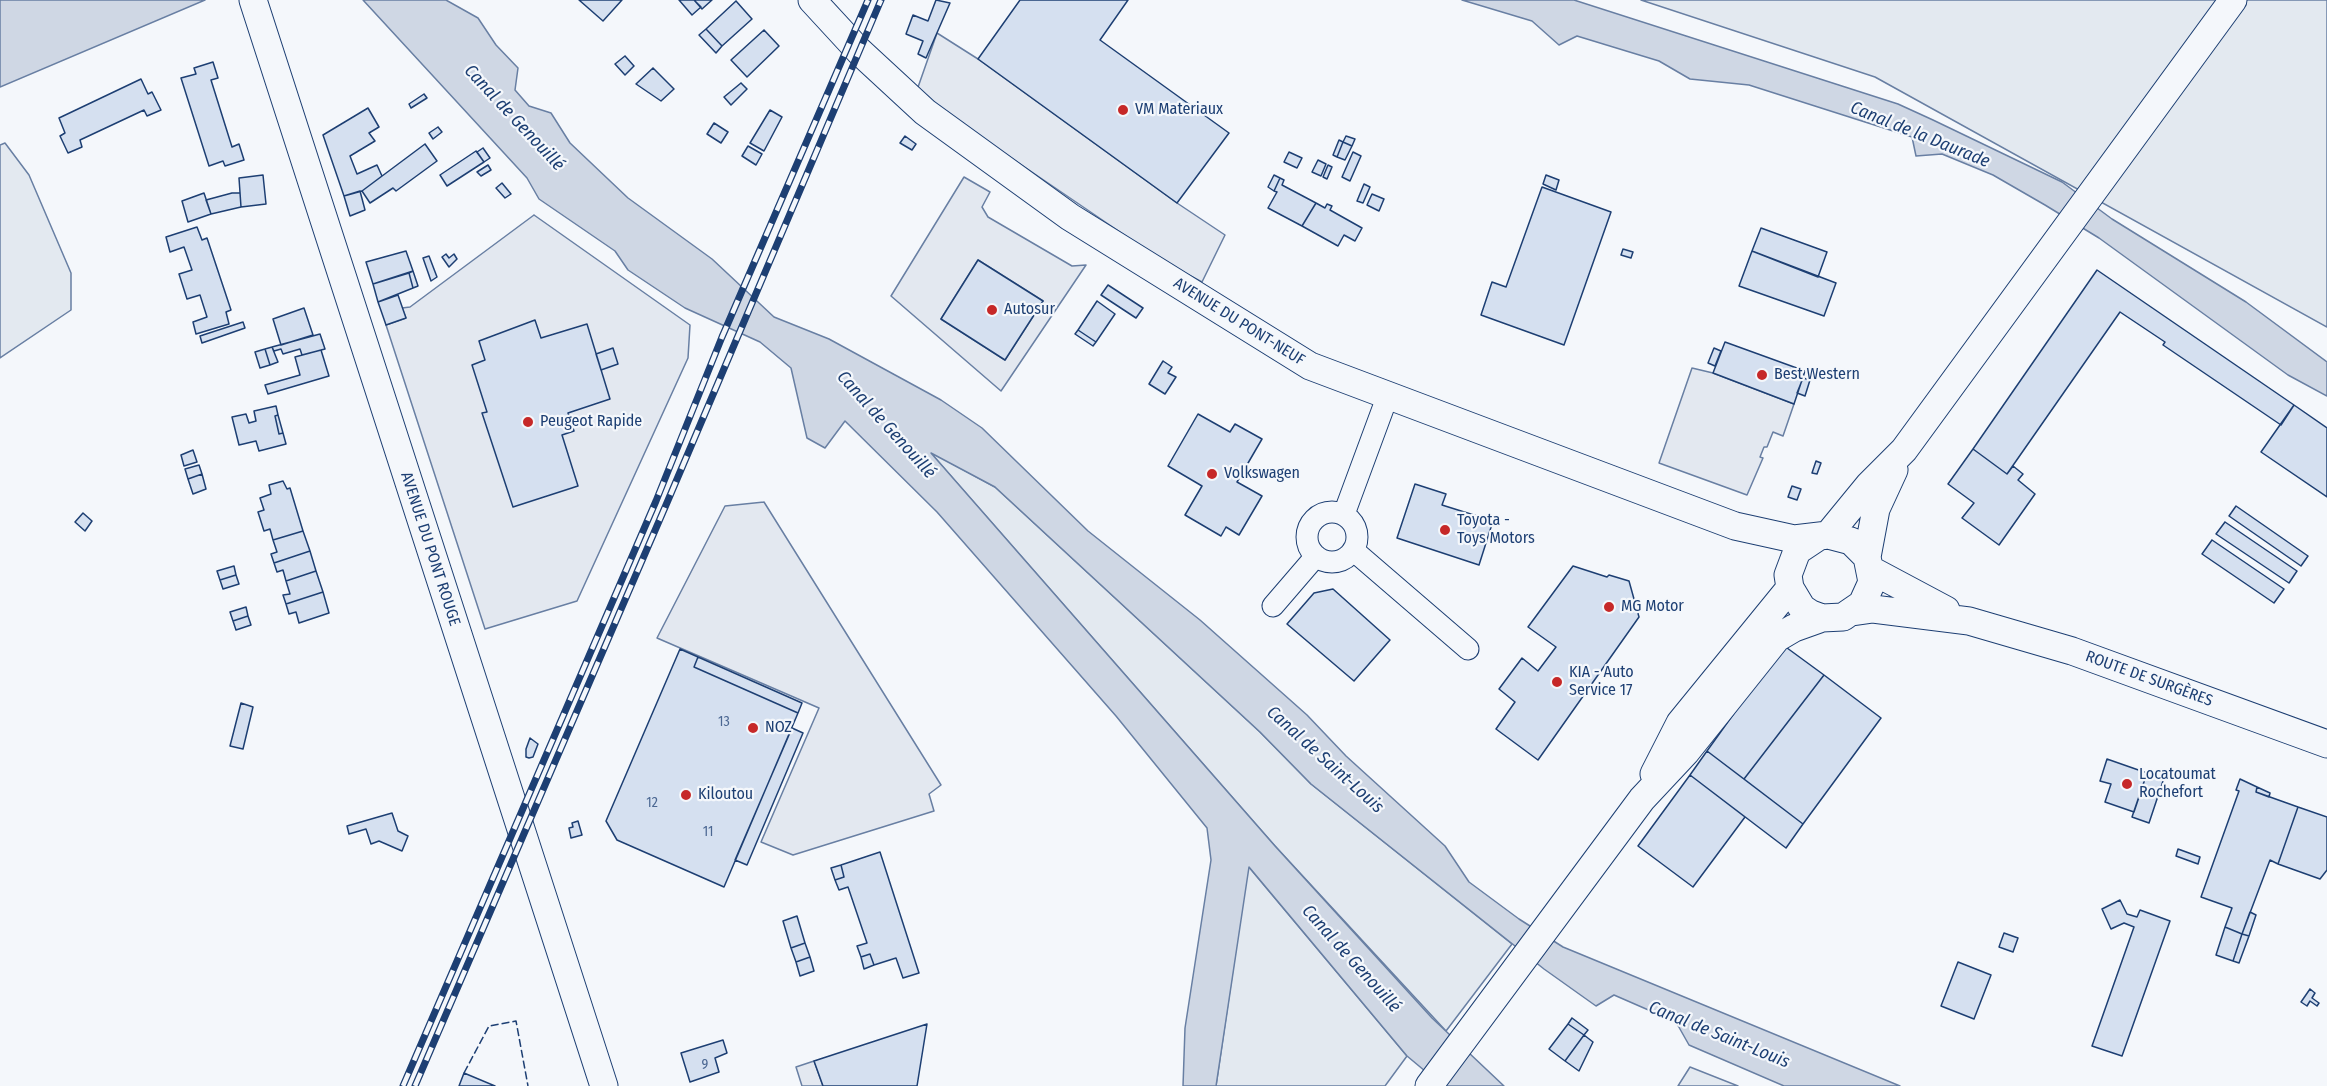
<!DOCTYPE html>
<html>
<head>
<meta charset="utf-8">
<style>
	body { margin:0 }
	canvas { display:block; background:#f4f7fb }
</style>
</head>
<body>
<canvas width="2327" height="1086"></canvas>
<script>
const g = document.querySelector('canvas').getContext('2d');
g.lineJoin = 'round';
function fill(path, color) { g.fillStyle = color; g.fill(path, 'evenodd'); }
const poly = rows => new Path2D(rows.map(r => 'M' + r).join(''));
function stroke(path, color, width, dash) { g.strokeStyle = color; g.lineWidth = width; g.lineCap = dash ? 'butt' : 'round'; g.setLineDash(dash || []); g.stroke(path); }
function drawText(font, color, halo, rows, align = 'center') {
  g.font = font + ' "Fira Sans Condensed",sans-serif'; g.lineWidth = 4.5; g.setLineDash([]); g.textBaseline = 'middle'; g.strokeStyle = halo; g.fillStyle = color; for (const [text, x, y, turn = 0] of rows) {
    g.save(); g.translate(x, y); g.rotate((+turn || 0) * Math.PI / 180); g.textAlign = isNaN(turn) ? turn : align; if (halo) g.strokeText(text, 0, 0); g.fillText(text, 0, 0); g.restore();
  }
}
const green = poly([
	[1641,0,2327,0,2327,327,1875,77,1641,0],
	[5,143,29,175,71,273,71,310,0,358,0,145,5,143],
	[929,451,995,487,1260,732,1311,784,1512,944,1446,1031,1275,846,929,451],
	[1248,866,1407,1056,1385,1086,1216,1086,1248,866],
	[1690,1067,1738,1086,1678,1086,1690,1067]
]);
const parking = poly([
	[937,33,978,59,1177,203,1225,235,1202,282,1164,262,929,102,917,90,937,33],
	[964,177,990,192,982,207,988,217,1072,266,1086,265,1001,391,891,296,964,177],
	[978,260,1043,301,1005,360,941,319,978,260],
	[534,215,690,325,688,358,577,601,485,629,386,325,406,318,402,308,410,307,534,215],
	[1692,368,1713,373,1794,404,1783,436,1773,432,1767,447,1764,447,1760,457,1763,458,1747,495,1659,463,1692,368],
	[764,502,941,785,929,794,934,811,793,855,761,842,819,708,657,638,725,506,764,502],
	[814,1061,823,1086,802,1086,796,1067,814,1061]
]);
const water = poly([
	[0,0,205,0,0,87,0,0],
	[363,0,446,0,478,18,496,45,518,68,515,90,529,106,551,113,570,143,628,198,712,259,774,317,829,339,941,400,982,428,1088,531,1200,620,1307,715,1346,756,1445,846,1469,882,1519,919,1563,947,1900,1086,1784,1086,1689,1045,1676,1022,1614,995,1596,1006,1544,969,1311,784,1260,732,995,487,931,453,1275,846,1432,1018,1504,1086,1443,1086,1407,1056,1249,867,1216,1086,1183,1086,1185,1028,1211,860,1207,828,1116,716,937,512,845,421,825,448,807,438,791,368,760,342,685,308,628,270,615,251,539,199,527,178,363,0],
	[1462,0,1574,0,1898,104,1933,120,2062,182,2112,219,2246,302,2327,362,2327,396,2288,375,2099,238,2045,205,1993,175,1942,154,1916,156,1912,137,1749,85,1690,79,1659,61,1577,36,1559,45,1532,21,1462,0]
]);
const building = poly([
	[579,0,622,0,603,21,579,0],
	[679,0,694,0,701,7,692,15,679,0],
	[694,0,712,0,702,9,694,0],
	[936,0,950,3,926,58,918,54,923,41,906,34,913,15,928,21,936,0],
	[1020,0,1128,0,1100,40,1229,133,1177,203,978,59,1020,0],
	[736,1,752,19,722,46,706,29,736,1],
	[706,29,722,46,716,53,699,35,706,29],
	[764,30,779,46,747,77,731,60,764,30],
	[625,56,634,66,625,75,615,64,625,56],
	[213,62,218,78,211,80,232,147,239,144,244,160,225,166,223,161,209,166,181,78,196,74,194,68,213,62],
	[653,68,674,89,661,101,636,84,653,68],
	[141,79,148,94,152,92,161,110,147,116,144,110,80,140,82,147,68,153,60,136,65,133,59,118,141,79],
	[741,83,747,89,731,105,724,97,741,83],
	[424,94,427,98,411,108,409,104,424,94],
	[368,108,379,127,369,133,375,141,350,156,357,174,377,165,382,176,362,191,344,196,323,135,368,108],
	[770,110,782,117,764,151,750,143,770,110],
	[714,123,728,132,721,143,707,134,714,123],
	[438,127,442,132,433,139,429,133,438,127],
	[905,136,916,144,912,150,900,143,905,136],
	[1346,136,1355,139,1352,146,1343,142,1346,136],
	[1339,140,1343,142,1337,157,1333,155,1339,140],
	[1343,142,1352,146,1345,160,1337,157,1343,142],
	[425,144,437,161,396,191,393,188,370,203,362,191,425,144],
	[748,146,762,154,756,165,742,156,748,146],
	[483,148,490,158,484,162,477,152,483,148],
	[476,151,484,162,447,186,440,175,476,151],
	[1289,152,1302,158,1297,168,1284,162,1289,152],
	[1353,152,1361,156,1350,181,1342,177,1353,152],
	[1318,160,1326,164,1321,176,1312,172,1318,160],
	[488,165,491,170,481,176,477,172,488,165],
	[1328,165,1332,167,1327,179,1323,177,1328,165],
	[263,175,266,204,241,207,239,178,263,175],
	[1274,175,1280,178,1274,191,1268,187,1274,175],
	[1546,175,1559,180,1556,190,1543,184,1546,175],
	[1280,178,1284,180,1282,185,1316,203,1302,226,1268,208,1277,192,1274,191,1280,178],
	[502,183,511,194,505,198,496,188,502,183],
	[1364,184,1370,187,1363,203,1357,201,1364,184],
	[1542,187,1611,212,1564,345,1481,315,1492,282,1506,287,1542,187],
	[360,191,365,210,350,216,344,196,360,191],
	[204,193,211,214,188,222,182,201,204,193],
	[232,193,240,193,241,207,211,214,206,200,232,193],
	[1372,194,1384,199,1379,211,1367,205,1372,194],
	[1316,203,1325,208,1327,204,1332,206,1330,210,1362,228,1355,241,1344,235,1338,246,1302,226,1316,203],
	[197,227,202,240,207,238,231,310,226,312,229,324,196,334,193,322,207,317,200,295,187,299,179,274,192,270,184,247,170,252,166,237,197,227],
	[1761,228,1827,252,1818,277,1752,251,1761,228],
	[1623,249,1633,252,1631,258,1621,255,1623,249],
	[406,251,413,271,373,284,366,262,406,251],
	[1752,251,1836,283,1824,316,1739,286,1752,251],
	[446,254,449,258,454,254,457,259,449,267,442,257,446,254],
	[429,256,437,277,431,281,423,258,429,256],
	[978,260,1043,301,1005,360,941,319,978,260],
	[2097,270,2294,405,2281,425,2163,345,2165,342,2120,312,2007,474,1973,449,2097,270],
	[413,271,418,286,413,288,409,273,413,271],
	[409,273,413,288,378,302,373,284,409,273],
	[1108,285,1143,308,1136,318,1101,295,1108,285],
	[398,295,406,318,386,325,378,302,398,295],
	[1097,301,1115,314,1096,342,1078,330,1097,301],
	[304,308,313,335,281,345,273,319,304,308],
	[535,320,541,338,587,324,610,399,568,413,574,431,562,435,578,486,513,507,482,413,487,412,472,365,485,360,479,341,535,320],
	[243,322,245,328,202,343,200,336,243,322],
	[1078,330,1096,342,1093,346,1075,334,1078,330],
	[320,334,325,349,302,355,300,349,283,354,281,349,274,351,272,347,320,334],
	[1725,342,1805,371,1794,404,1713,373,1725,342],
	[272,347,278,362,270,365,265,349,272,347],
	[613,348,618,364,601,370,596,354,613,348],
	[1714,348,1721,351,1715,366,1708,363,1714,348],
	[265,349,270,365,260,368,255,352,265,349],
	[321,350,329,376,268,394,265,385,300,375,295,357,321,350],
	[1163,361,1172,367,1168,373,1176,377,1165,394,1149,384,1163,361],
	[1803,378,1810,380,1805,396,1797,393,1803,378],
	[2294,405,2327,428,2327,497,2261,452,2294,405],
	[276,406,278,415,275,416,279,434,283,433,286,444,259,451,256,441,239,445,232,417,246,414,249,423,256,421,254,411,276,406],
	[1198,414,1230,432,1235,424,1262,439,1237,482,1262,496,1239,535,1226,527,1221,536,1185,515,1202,486,1168,466,1198,414],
	[278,415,283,433,279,434,275,416,278,415],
	[1973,449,2007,474,2013,466,2023,474,2018,480,2035,494,1999,545,1962,518,1974,503,1948,484,1973,449],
	[193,450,197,462,184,466,181,455,193,450],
	[1816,461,1821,463,1817,474,1812,473,1816,461],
	[199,465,202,474,188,479,185,469,199,465],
	[202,474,206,489,193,494,188,479,202,474],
	[283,481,287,489,290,488,303,531,273,540,270,529,264,531,258,512,264,510,260,498,271,494,269,485,283,481],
	[1415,484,1446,494,1442,505,1493,521,1479,565,1397,538,1415,484],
	[1792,486,1801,489,1797,500,1788,497,1792,486],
	[2236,506,2308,556,2301,566,2229,516,2236,506],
	[83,513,92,521,85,531,75,522,83,513],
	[2225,522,2297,571,2289,583,2216,534,2225,522],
	[303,531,310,551,274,563,271,554,277,552,273,540,303,531],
	[2212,540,2284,589,2274,603,2202,554,2212,540],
	[310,551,316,571,286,581,283,570,277,572,274,563,310,551],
	[234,566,236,575,220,580,217,571,234,566],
	[1573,566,1607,577,1609,575,1629,581,1639,617,1538,760,1496,729,1515,702,1499,689,1522,658,1538,671,1556,647,1528,627,1573,566],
	[316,571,323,592,286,604,283,595,290,594,286,581,316,571],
	[236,575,239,584,223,589,220,580,236,575],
	[1333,589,1390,640,1354,681,1287,624,1314,593,1333,589],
	[323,592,329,613,299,623,296,612,289,614,286,604,323,592],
	[246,607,248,616,233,621,230,612,246,607],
	[248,616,251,625,236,630,233,621,248,616],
	[1783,645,1824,675,1744,779,1707,751,1783,645],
	[680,649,698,657,694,667,798,713,724,887,617,840,606,821,680,649],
	[698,657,802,703,798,713,694,667,698,657],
	[1824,675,1881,718,1803,824,1744,779,1824,675],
	[241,703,253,707,243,749,230,746,241,703],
	[792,728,803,733,747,865,735,860,792,728],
	[530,738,538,744,533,757,529,758,526,757,526,749,530,738],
	[1707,751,1803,824,1786,848,1690,775,1707,751],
	[2107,759,2147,773,2134,812,2105,802,2111,784,2100,781,2107,759],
	[2147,773,2164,778,2149,823,2132,817,2147,773],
	[1690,775,1745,817,1693,887,1638,846,1690,775],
	[2240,779,2257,787,2256,792,2298,807,2278,864,2270,860,2242,934,2225,927,2232,908,2201,897,2239,791,2236,790,2240,779],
	[2257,787,2270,793,2269,797,2256,792,2257,787],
	[2298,807,2327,817,2327,870,2320,879,2278,864,2298,807],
	[392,813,398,831,408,836,402,851,379,841,371,844,366,829,349,834,347,826,392,813],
	[578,821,582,835,571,838,569,828,573,827,572,823,578,821],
	[2178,849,2200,857,2198,864,2176,856,2178,849],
	[880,852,919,973,903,978,896,958,874,965,870,954,861,957,857,946,867,943,848,887,839,890,835,880,844,877,841,865,880,852],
	[841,865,844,877,835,880,831,868,841,865],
	[2120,900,2127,914,2137,917,2140,910,2170,921,2122,1056,2092,1046,2134,927,2124,923,2111,929,2102,909,2120,900],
	[2250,912,2256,915,2249,936,2242,934,2250,912],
	[797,916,805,943,791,948,783,921,797,916],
	[2225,927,2242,934,2233,961,2216,955,2225,927],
	[2004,933,2018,938,2013,952,1999,947,2004,933],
	[2242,934,2249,936,2239,963,2233,961,2242,934],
	[805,943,810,957,796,962,791,948,805,943],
	[870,954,874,965,864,969,861,957,870,954],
	[810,957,814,971,800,976,796,962,810,957],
	[1958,962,1991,975,1974,1019,1941,1006,1958,962],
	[2310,989,2315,993,2312,998,2319,1003,2317,1006,2310,1001,2307,1006,2301,1002,2310,989],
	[1572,1018,1588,1030,1584,1035,1568,1024,1572,1018],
	[927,1024,917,1086,823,1086,814,1061,927,1024],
	[1568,1024,1584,1035,1565,1061,1549,1049,1568,1024],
	[1584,1035,1593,1042,1579,1071,1565,1061,1584,1035],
	[723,1040,727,1053,715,1058,719,1072,690,1082,681,1053,723,1040],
	[464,1073,495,1086,459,1086,464,1073]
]);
const minor = poly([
	'1307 537a25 25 0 1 1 50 0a25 25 0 1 1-50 0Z',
	[1344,514,1388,395],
	[1353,550,1468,649],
	[1273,606,1316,556]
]);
const major = poly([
	[253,0,604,1086],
	[812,0,859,51,925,112,1070,217,1310,366,1735,526,1794,539,1828,535,1851,541,1867,557,1872,582,1862,604,1843,617,1822,618,1811,614,1802,608,1790,588,1788,575,1797,551,1818,537],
	[1828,535,1869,485,1904,450,2233,0],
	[1867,557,1876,509,1894,470],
	[1871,570,1946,610],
	[1852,612,1873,609,1969,621,2072,651,2327,744],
	[1654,774,1680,723,1790,588],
	[1429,1086,1642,799,1686,752,1777,638,1794,628,1822,618]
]);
const rail = poly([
	[403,1086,656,501,722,337,868,0],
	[415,1086,666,505,881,0]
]);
const fence = poly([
	[464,1073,489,1026,516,1021,528,1086]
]);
const markers = [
	[1123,110,6,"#c62828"],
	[992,310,6,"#c62828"],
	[1762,375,6,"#c62828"],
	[528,422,6,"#c62828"],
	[1212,474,6,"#c62828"],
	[1445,530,6,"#c62828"],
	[1609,607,6,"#c62828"],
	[1557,682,6,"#c62828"],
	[753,728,6,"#c62828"],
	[2127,784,6,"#c62828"],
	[686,795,6,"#c62828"]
];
const numberNames = [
	["13",724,722],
	["12",652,803],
	["11",708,832],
	["9",705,1065]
];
const poiNames = [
	["VM Materiaux",1135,110],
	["Autosur",1004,310],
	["Best Western",1774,375],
	["Peugeot Rapide",540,422],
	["Volkswagen",1224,474],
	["Toyota -",1457,521],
	["Toys Motors",1457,539],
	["MG Motor",1621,607],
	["KIA - Auto",1569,673],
	["Service 17",1569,691],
	["NOZ",765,728],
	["Locatoumat",2139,775],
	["Rochefort",2139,793],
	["Kiloutou",698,795]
];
const streetNames = [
	["AVENUE DU PONT-NEUF",1239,322,32],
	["AVENUE DU PONT ROUGE",430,549,72],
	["ROUTE DE SURGÈRES",2149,679,20]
];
const waterNames = [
	["Canal de Genouillé",514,118,47],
	["Canal de la Daurade",1920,135,22],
	["Canal de Genouillé",886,425,48],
	["Canal de Saint-Louis",1325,760,42],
	["Canal de Genouillé",1351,959,48],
	["Canal de Saint-Louis",1719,1035,22]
];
fill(green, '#e3e9f0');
stroke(green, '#687fa3', 1.5);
fill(parking, '#e3e8f0');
stroke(parking, '#687fa3', 1.5);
fill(water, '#cfd7e4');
stroke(water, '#687fa3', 1.5);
fill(building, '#d5e0f0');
stroke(building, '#1d3f73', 1.5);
stroke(minor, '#1d3f73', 23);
stroke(major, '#1d3f73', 29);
stroke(minor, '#f4f7fb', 21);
stroke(major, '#f4f7fb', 27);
stroke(rail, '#1d3f73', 7);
stroke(rail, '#f4f7fb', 4.5, [14]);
stroke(fence, '#1d3f73', 1.5, [8, 3]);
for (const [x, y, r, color] of markers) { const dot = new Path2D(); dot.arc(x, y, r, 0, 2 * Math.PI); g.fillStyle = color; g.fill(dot); stroke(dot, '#f4f7fb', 2); }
drawText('14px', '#4b6792', null, numberNames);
drawText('16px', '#1d3f73', '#f4f7fb', poiNames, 'left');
drawText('16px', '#1d3f73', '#f4f7fb', streetNames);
drawText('italic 18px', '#1d3f73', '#f4f7fb', waterNames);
</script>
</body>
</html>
